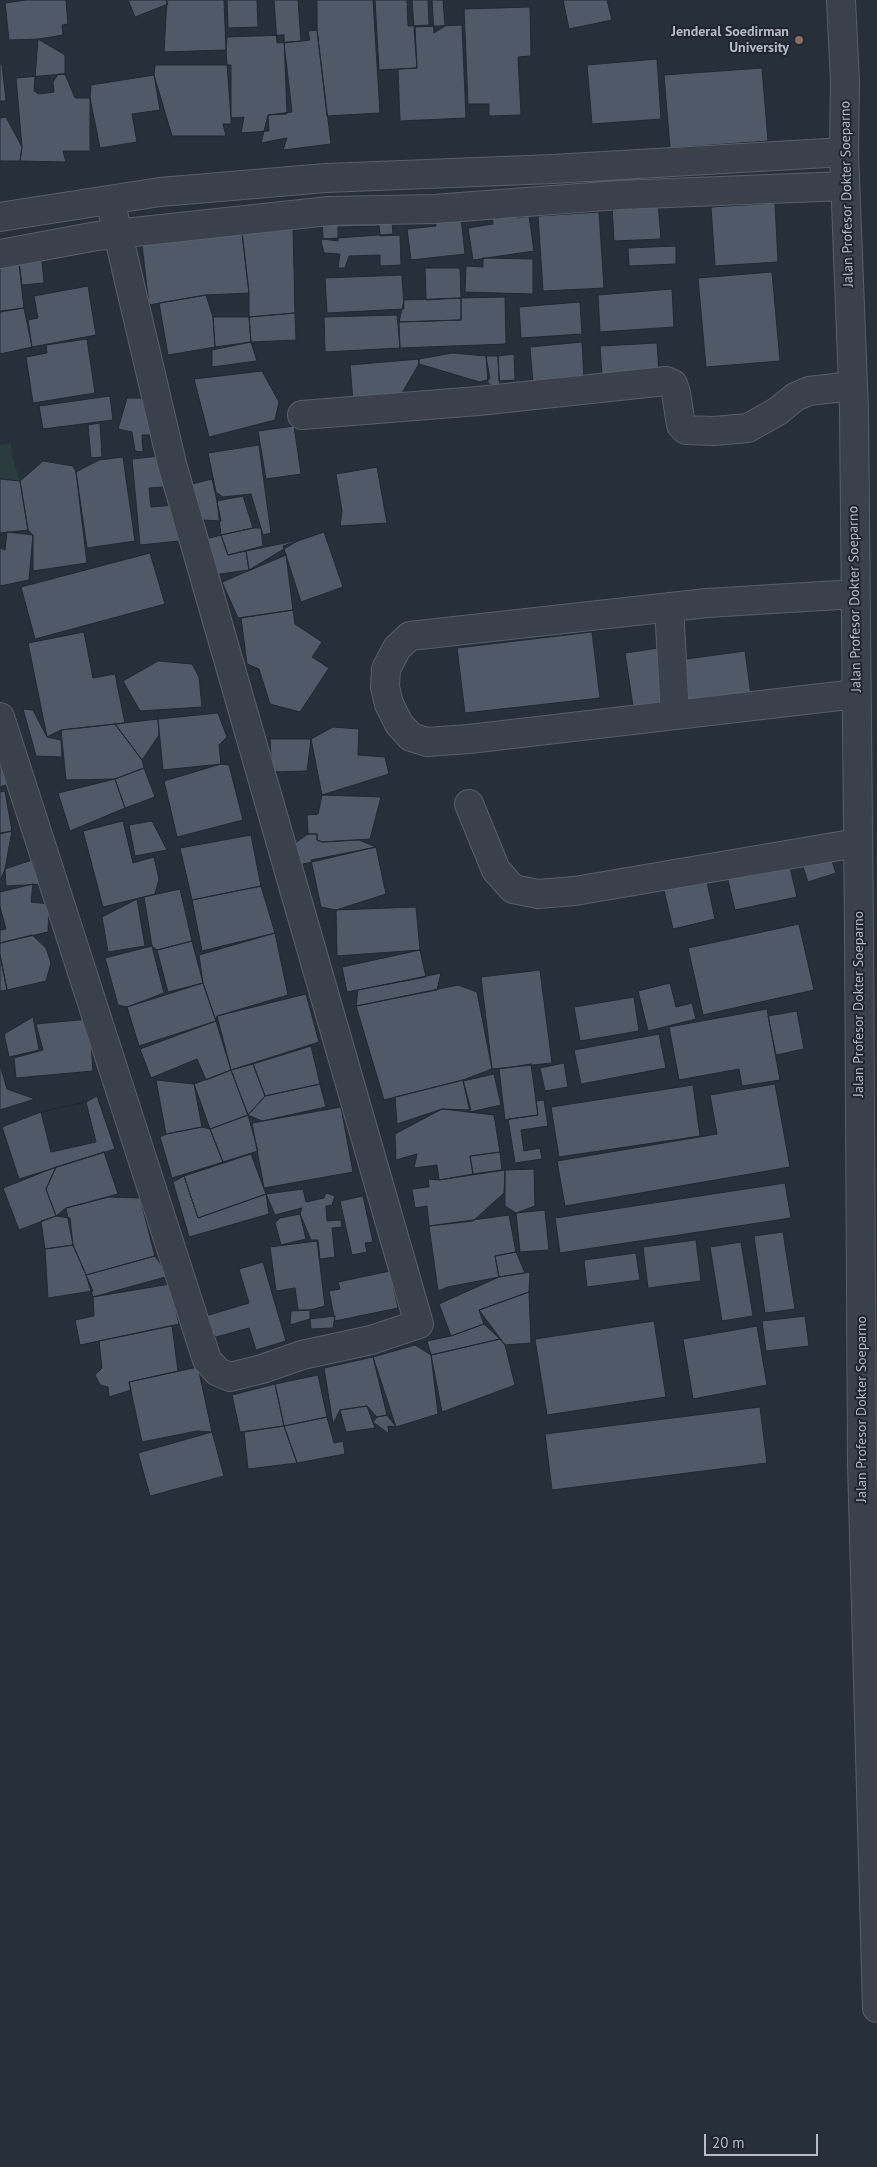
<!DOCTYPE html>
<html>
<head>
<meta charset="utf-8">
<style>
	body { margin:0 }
	#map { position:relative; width:877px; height:2167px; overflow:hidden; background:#272f3b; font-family:"PT Sans",sans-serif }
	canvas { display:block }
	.scale { position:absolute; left:704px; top:2134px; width:114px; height:22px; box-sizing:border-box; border:2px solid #b6bcc7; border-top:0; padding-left:6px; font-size:15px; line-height:18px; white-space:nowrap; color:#b6bcc7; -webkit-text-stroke:4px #1f2630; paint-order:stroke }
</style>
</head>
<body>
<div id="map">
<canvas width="877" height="2167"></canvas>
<div class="scale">20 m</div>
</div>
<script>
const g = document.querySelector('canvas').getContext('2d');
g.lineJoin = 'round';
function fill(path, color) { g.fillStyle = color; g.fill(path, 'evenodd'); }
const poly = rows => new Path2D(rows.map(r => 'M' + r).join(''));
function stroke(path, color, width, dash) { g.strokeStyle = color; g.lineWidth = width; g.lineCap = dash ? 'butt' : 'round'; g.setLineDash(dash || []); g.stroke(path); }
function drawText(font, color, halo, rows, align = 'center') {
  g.font = font + ' "PT Sans",sans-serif'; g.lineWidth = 4; g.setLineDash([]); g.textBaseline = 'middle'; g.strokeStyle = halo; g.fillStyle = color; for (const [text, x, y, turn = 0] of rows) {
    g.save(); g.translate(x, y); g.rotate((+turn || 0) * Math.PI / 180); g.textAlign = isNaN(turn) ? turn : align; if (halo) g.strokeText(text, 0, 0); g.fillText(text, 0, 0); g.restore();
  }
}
const green = poly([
	[11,443,12,456,20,481,0,494,0,445]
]);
const building = poly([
	[26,0,66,0,68,24,62,25,63,35,39,39,9,40,5,3,26,0],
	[128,0,166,0,168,4,135,17,128,0],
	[167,0,224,0,226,50,164,52,167,0],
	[227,0,257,0,258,27,228,28,227,0],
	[274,0,298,0,301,41,277,43,274,0],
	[317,0,373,0,380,113,327,116,317,30,317,0],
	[375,0,412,0,417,68,379,70,375,0],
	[407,0,428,0,429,25,408,26,407,0],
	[432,0,443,0,445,26,434,33,432,0],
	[563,0,607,0,612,20,569,29,563,0],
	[530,7,531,56,518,57,521,115,489,116,489,104,468,104,464,9,530,7],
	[462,25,466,118,400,121,398,69,417,68,415,27,462,25],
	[317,30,331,144,283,150,287,138,261,143,268,115,292,112,284,43,310,40,308,31,317,30],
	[284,35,287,114,268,115,269,131,241,133,244,117,231,118,226,50,227,37,284,35],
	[38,39,65,55,65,74,58,74,53,82,54,92,39,94,34,91,38,39],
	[657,59,661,119,592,124,587,65,657,59],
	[0,64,2,64,6,101,0,101,0,64],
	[155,65,231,65,231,124,223,124,226,136,172,136,154,75,155,65],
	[762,68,768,141,670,148,664,75,762,68],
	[65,74,75,98,90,98,90,151,63,151,66,162,20,161,22,147,16,78,65,74],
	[154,75,160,110,132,114,137,142,100,148,90,98,91,85,154,75],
	[6,117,22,147,20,161,0,161,0,118,6,117],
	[658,202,661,239,614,241,612,205,658,202],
	[775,203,778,262,715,266,711,207,775,203],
	[514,205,517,218,529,216,534,251,473,260,468,228,493,224,491,209,514,205],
	[460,209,465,254,411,260,407,229,436,226,433,212,460,209],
	[391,211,393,234,323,239,322,216,391,211],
	[599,212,604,288,543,291,538,216,599,212],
	[379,226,380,236,400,235,401,265,380,266,380,255,349,256,345,268,338,268,340,254,324,253,321,241,323,239,338,241,338,227,379,226],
	[293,229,295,313,249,317,249,293,242,233,293,229],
	[242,233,249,293,206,295,149,305,142,245,242,233],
	[676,246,676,264,629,266,628,248,676,246],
	[41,251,44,283,22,285,18,253,41,251],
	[483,258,533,259,533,294,465,292,466,266,483,267,483,258],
	[0,259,19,264,24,308,0,311,0,259],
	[425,268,460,268,461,298,426,300,425,268],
	[772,272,780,361,706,367,698,278,772,272],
	[402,275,404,309,327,313,325,278,402,275],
	[88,286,96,335,32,347,28,320,38,318,34,296,88,286],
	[672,289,674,327,600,332,598,295,672,289],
	[206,295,213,317,215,347,168,355,159,303,206,295],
	[505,297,506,344,400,348,399,322,461,320,461,298,505,297],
	[461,298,461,320,399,322,404,300,461,298],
	[580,302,582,334,521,338,519,307,580,302],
	[24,308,32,347,0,354,0,312,24,308],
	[295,313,296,340,251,342,249,317,295,313],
	[397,315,400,348,325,352,324,317,397,315],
	[213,317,249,317,251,342,215,347,213,317],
	[87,339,95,393,33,403,26,357,47,353,46,345,87,339],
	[251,342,257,361,212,367,212,350,251,342],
	[582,342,584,379,533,383,530,347,582,342],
	[657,343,659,373,602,376,600,346,657,343],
	[452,353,486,356,490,379,480,382,419,364,419,359,452,353],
	[514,354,515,380,499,381,498,356,514,354],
	[486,356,498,356,500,390,488,383,486,356],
	[419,359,419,364,399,398,353,401,350,365,419,359],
	[262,371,279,402,275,420,209,437,194,379,262,371],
	[110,396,113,420,43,429,39,406,110,396],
	[127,398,151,398,155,435,142,435,143,452,135,451,132,432,118,429,127,398],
	[100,423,102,457,91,458,88,425,100,423],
	[294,426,301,474,266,479,258,431,294,426],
	[259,445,271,533,263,535,251,494,223,497,216,492,208,453,259,445],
	[160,456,164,487,149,488,151,507,175,505,179,541,140,545,132,459,160,456],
	[123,457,135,541,87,548,76,472,99,460,123,457],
	[43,461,73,466,76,472,87,563,33,571,33,535,28,530,20,481,43,461],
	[377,467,387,523,340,526,342,511,336,474,377,467],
	[0,479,20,481,28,530,0,533,0,479],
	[212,479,217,501,221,521,202,520,192,484,212,479],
	[243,496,253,528,221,535,217,501,243,496],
	[253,528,261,528,263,546,228,555,221,535,253,528],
	[7,532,33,535,29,580,0,586,0,548,5,550,7,532],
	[324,532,343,587,301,602,283,546,324,532],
	[221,535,228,555,246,551,249,570,205,576,206,539,221,535],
	[299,540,249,570,246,551,299,540],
	[150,553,165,604,35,639,21,587,150,553],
	[286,555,293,610,238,618,222,582,286,555],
	[293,610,295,624,322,642,312,657,329,668,300,712,270,704,259,669,247,664,241,618,293,610],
	[84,632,93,678,115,674,125,723,61,730,47,737,28,643,84,632],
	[592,632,600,698,465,713,457,648,592,632],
	[684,644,686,659,745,651,751,695,634,713,625,653,684,644],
	[158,661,192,664,199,677,202,707,140,711,123,681,158,661],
	[23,709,33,710,47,737,61,740,62,757,36,756,23,709],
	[218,713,227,737,219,745,221,764,163,770,158,719,218,713],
	[158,719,159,735,142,760,115,724,158,719],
	[115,724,142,760,144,768,115,779,66,780,61,730,115,724],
	[333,727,359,729,358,755,385,757,389,774,322,795,311,739,333,727],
	[270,739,311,739,307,771,272,772,270,739],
	[7,763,14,782,0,787,0,766,7,763],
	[221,764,229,765,243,820,177,837,164,781,221,764],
	[144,768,155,797,125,808,115,779,144,768],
	[115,779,125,808,70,831,58,793,115,779],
	[5,791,12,831,0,833,0,792,5,791],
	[322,795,381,797,370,839,322,842,317,840,317,834,308,834,307,815,318,814,322,795],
	[123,821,133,863,154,857,159,879,155,894,103,907,83,831,123,821],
	[152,821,167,850,135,856,129,825,152,821],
	[12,831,5,869,0,881,0,834,12,831],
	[308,834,317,834,317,840,322,842,359,840,376,847,299,865,295,843,308,834],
	[251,835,261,886,192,900,180,848,251,835],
	[376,847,386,894,336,910,321,907,311,860,376,847],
	[830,855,836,873,808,882,802,864,830,855],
	[35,859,44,884,6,886,5,869,35,859],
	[788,859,797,897,735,910,726,872,788,859],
	[705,873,715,919,673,929,662,882,705,873],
	[33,884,31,902,49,904,48,932,0,943,0,892,33,884],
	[261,886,275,933,202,951,192,900,261,886],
	[180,889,192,941,157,950,152,946,144,897,180,889],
	[137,899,145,946,108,952,102,917,137,899],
	[0,907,6,929,0,930,0,907],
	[416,907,420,950,337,956,336,910,416,907],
	[799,924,814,990,703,1015,688,948,799,924],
	[275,933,288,995,217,1016,216,1021,203,983,199,955,275,933],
	[32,935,46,948,51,963,46,981,7,990,0,955,0,943,32,935],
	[192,941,203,983,168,992,157,950,192,941],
	[152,946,164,993,127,1007,118,1005,105,958,152,946],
	[420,950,426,977,347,992,342,967,420,950],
	[0,955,7,990,0,991,0,955],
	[540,970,552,1063,492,1069,481,977,540,970],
	[441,973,437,990,356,1006,358,990,441,973],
	[203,983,216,1021,139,1046,127,1007,203,983],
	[670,983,676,1007,692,1003,696,1019,648,1031,638,991,670,983],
	[458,985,477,992,492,1069,463,1080,384,1100,356,1006,458,985],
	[306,994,319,1042,231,1070,217,1016,306,994],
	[634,997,639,1031,580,1041,574,1007,634,997],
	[767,1009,780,1080,742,1086,739,1069,679,1080,669,1027,767,1009],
	[797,1011,804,1049,776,1055,768,1016,797,1011],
	[33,1017,39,1050,9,1057,4,1034,33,1017],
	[89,1019,93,1071,16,1078,14,1058,43,1050,36,1024,89,1019],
	[216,1021,231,1070,206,1080,197,1059,151,1078,140,1049,216,1021],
	[659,1034,666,1068,581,1084,574,1050,659,1034],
	[311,1046,320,1084,265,1096,253,1064,311,1046],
	[564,1063,568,1087,545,1091,540,1068,564,1063],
	[253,1064,265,1096,248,1115,231,1070,253,1064],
	[531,1064,538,1115,505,1120,499,1069,531,1064],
	[0,1065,7,1089,35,1099,0,1110,0,1065],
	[231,1070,248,1115,210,1129,194,1084,231,1070],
	[494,1074,501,1105,470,1112,463,1081,494,1074],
	[156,1080,194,1084,202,1127,166,1134,156,1080],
	[463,1080,471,1110,442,1109,397,1124,395,1097,463,1080],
	[320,1084,326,1107,262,1121,248,1115,265,1096,320,1084],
	[775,1084,790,1167,565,1206,557,1161,717,1134,710,1095,775,1084],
	[693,1085,700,1136,559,1157,551,1107,693,1085],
	[97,1096,115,1149,19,1179,2,1127,41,1112,86,1102,97,1096],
	[544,1100,548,1126,521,1130,524,1151,540,1148,542,1159,515,1163,508,1119,538,1115,536,1101,544,1100],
	[86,1102,96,1142,51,1152,41,1112,86,1102],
	[341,1107,353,1172,264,1188,252,1123,341,1107],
	[442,1109,494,1115,500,1152,470,1156,473,1174,439,1180,437,1165,414,1168,417,1154,396,1160,395,1134,442,1109],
	[248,1115,258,1151,223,1162,210,1129,248,1115],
	[202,1127,210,1129,223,1162,172,1178,160,1137,166,1134,202,1127],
	[104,1152,118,1194,66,1208,56,1216,46,1189,56,1167,104,1152],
	[500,1152,502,1170,473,1174,470,1156,500,1152],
	[251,1154,266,1194,198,1218,184,1176,251,1154],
	[56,1167,46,1189,56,1216,19,1230,3,1188,56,1167],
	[534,1169,535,1206,516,1213,505,1206,505,1170,534,1169],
	[505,1170,504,1193,473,1221,429,1226,427,1206,415,1208,412,1189,429,1187,428,1179,439,1180,505,1170],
	[184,1176,198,1218,266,1194,269,1214,189,1237,173,1182,184,1176],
	[785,1183,791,1218,560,1253,555,1218,785,1183],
	[303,1189,306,1202,324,1198,326,1193,335,1196,332,1205,326,1206,327,1221,341,1220,342,1227,332,1228,335,1257,320,1259,318,1240,311,1240,300,1214,302,1208,275,1215,266,1194,303,1189],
	[363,1196,373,1242,365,1243,367,1252,352,1255,340,1201,363,1196],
	[109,1197,140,1198,155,1256,86,1275,73,1245,66,1208,109,1197],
	[545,1210,549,1250,520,1252,516,1213,545,1210],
	[300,1214,306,1239,281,1245,275,1223,280,1218,300,1214],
	[509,1215,516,1252,495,1256,499,1277,448,1287,438,1291,429,1226,509,1215],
	[56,1216,70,1218,73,1245,45,1249,41,1221,56,1216],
	[783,1232,795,1309,765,1313,754,1236,783,1232],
	[696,1240,701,1281,648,1288,643,1247,696,1240],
	[317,1241,325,1306,310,1310,298,1310,295,1288,276,1291,270,1247,317,1241],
	[741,1242,753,1316,722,1321,710,1247,741,1242],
	[73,1245,93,1291,48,1298,45,1249,73,1245],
	[516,1252,525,1273,499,1277,495,1256,516,1252],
	[636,1253,640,1280,587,1287,584,1260,636,1253],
	[155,1256,169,1276,93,1297,86,1275,155,1256],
	[263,1262,286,1341,256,1350,249,1328,216,1337,199,1318,249,1303,239,1269,263,1262],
	[390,1271,398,1308,335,1321,329,1291,340,1289,338,1282,390,1271],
	[530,1272,529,1292,479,1310,484,1324,451,1336,439,1304,499,1277,530,1272],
	[170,1284,179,1324,80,1345,75,1320,94,1316,93,1297,170,1284],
	[529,1292,531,1343,505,1345,479,1310,529,1292],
	[310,1310,310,1319,290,1325,291,1311,310,1310],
	[335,1316,333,1328,311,1329,310,1319,335,1316],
	[805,1316,809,1346,766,1351,762,1321,805,1316],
	[654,1321,666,1397,547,1415,535,1339,654,1321],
	[484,1324,500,1339,431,1355,427,1341,451,1336,484,1324],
	[172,1326,178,1371,129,1382,131,1390,109,1397,108,1387,100,1385,95,1375,102,1368,99,1341,172,1326],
	[757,1326,767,1385,693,1399,683,1339,757,1326],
	[500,1339,505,1345,515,1385,442,1412,431,1355,500,1339],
	[415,1345,431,1355,438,1414,396,1427,373,1357,415,1345],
	[373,1357,387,1415,377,1417,367,1406,340,1410,333,1424,324,1368,373,1357],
	[198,1367,212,1432,197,1431,142,1442,129,1382,198,1367],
	[318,1375,327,1417,284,1426,275,1384,318,1375],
	[275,1384,284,1426,240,1432,232,1395,275,1384],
	[367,1406,375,1428,346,1432,340,1410,367,1406],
	[760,1407,767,1463,552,1490,545,1434,760,1407],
	[387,1415,396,1427,388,1426,389,1434,373,1422,377,1417,387,1415],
	[327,1417,334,1443,343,1441,345,1454,297,1463,284,1426,327,1417],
	[284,1426,297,1463,248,1469,244,1432,284,1426],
	[212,1432,224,1476,150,1496,138,1453,212,1432]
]);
const minor = poly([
	[841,0,845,82,844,152,854,411,859,933,862,1464,877,2008],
	[0,217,160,192,326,178,553,169,844,152],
	[0,254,97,236,329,211,434,209,619,195,845,186],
	[302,415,478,401,666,381,673,384,676,393,681,425,686,430,714,431,748,428,778,411,795,397,809,391,852,386],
	[855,594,707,603,410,636,397,648,386,669,385,687,389,704,399,724,411,737,427,742,469,739,856,694],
	[669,607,675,715],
	[0,717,207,1360,218,1372,230,1377,262,1369,302,1355,371,1340,419,1324,172,464,110,200],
	[469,804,496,870,513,889,538,894,575,891,857,843]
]);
const markers = [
	[799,40,5,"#8d6e63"]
];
const poiNames = [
	["Jenderal Soedirman",789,32],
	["University",789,48]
];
const streetNames = [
	["Jalan Profesor Dokter Soeparno",847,194,-91],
	["Jalan Profesor Dokter Soeparno",855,599,-91],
	["Jalan Profesor Dokter Soeparno",859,1004,-90],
	["Jalan Profesor Dokter Soeparno",862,1409,-90]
];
fill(green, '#2a3c3d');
fill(building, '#505967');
stroke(building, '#212832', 1);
stroke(minor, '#585f69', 30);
stroke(minor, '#3a414b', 28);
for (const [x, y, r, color] of markers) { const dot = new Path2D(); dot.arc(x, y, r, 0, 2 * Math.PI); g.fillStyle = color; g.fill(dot); stroke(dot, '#1f2630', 2); }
drawText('bold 14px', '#b6bcc7', '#1f2630', poiNames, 'right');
drawText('14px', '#b6bcc7', '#1f2630', streetNames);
</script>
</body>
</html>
